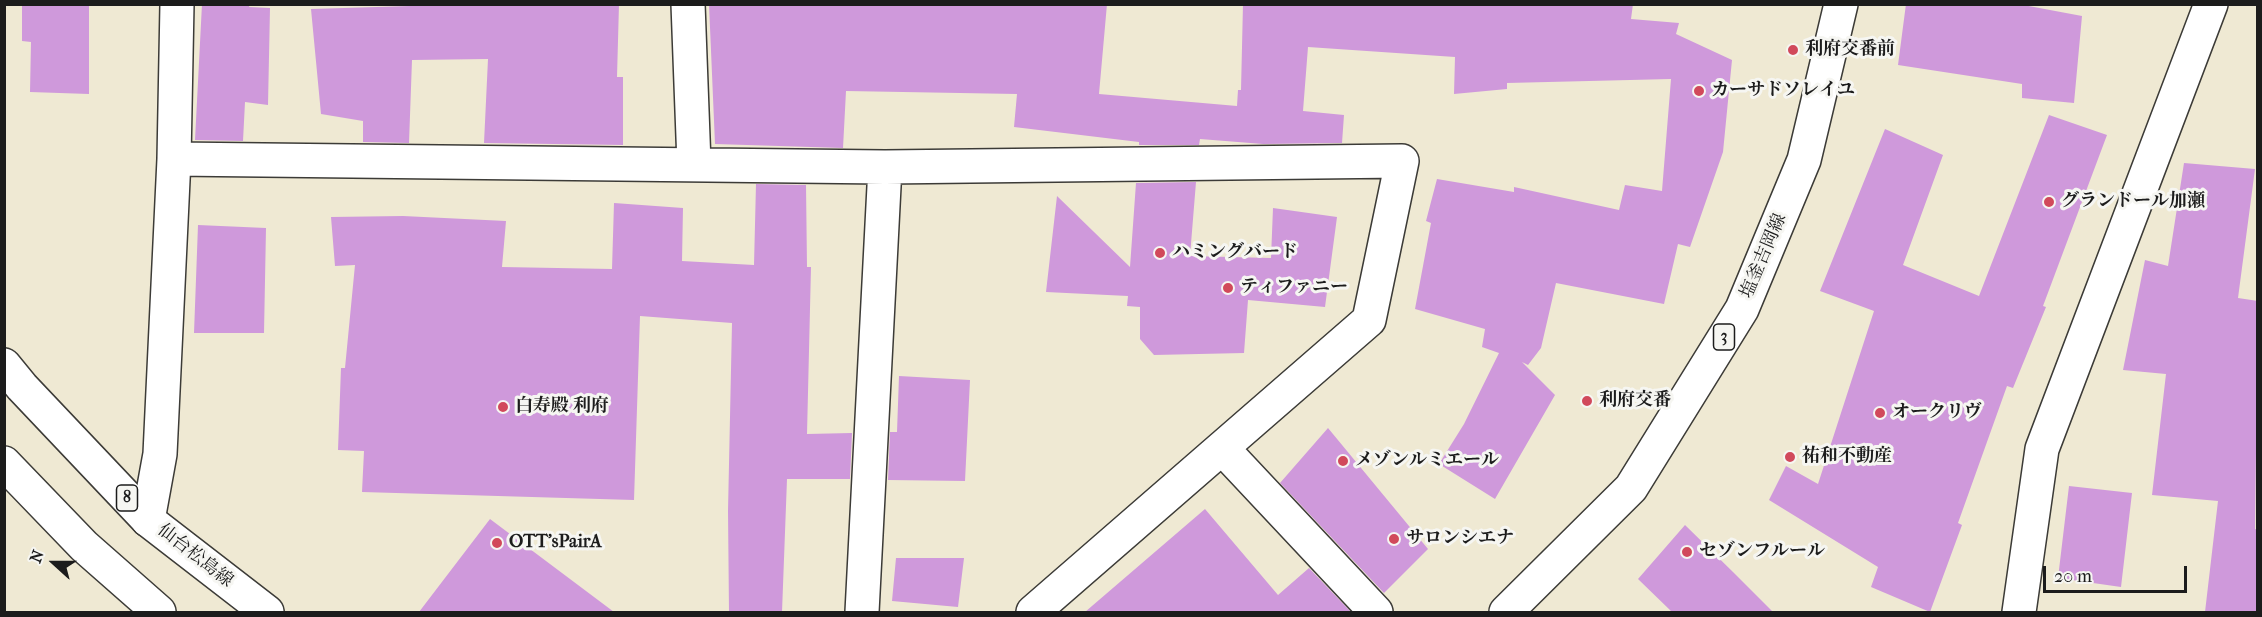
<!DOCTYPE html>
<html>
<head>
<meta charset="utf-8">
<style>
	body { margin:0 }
	#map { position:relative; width:2262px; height:617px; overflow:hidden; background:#efe9d3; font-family:"IM FELL French Canon",serif }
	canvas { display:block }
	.frame { position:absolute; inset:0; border:6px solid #1c1c1c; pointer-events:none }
	.north { position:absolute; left:24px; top:533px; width:60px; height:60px; -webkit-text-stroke:4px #f6f6f2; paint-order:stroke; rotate:291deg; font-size:16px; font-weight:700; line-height:24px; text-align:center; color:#1c1c1c }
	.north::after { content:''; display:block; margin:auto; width:21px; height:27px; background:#1c1c1c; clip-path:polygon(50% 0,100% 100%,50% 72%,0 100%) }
	.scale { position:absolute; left:2043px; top:566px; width:144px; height:27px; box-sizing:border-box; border:3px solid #1c1c1c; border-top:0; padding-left:8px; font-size:18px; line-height:21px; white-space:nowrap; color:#1c1c1c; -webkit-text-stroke:4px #f6f6f2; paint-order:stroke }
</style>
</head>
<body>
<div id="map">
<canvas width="2262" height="617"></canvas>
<div class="frame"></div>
<div class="north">N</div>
<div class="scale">20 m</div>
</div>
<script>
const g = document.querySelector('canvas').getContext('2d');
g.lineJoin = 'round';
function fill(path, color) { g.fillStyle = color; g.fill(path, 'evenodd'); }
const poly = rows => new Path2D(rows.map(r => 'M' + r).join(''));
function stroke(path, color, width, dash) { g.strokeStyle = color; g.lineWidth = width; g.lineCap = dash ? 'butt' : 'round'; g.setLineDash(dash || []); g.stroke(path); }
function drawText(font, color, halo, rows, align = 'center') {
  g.font = font + ' "IM FELL French Canon","Noto Serif JP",serif'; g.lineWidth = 6; g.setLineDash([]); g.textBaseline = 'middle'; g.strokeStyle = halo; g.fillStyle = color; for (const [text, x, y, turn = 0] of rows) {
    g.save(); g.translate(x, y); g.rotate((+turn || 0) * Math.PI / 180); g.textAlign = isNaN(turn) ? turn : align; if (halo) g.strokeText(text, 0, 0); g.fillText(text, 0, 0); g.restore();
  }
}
const building = poly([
	[22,4,89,4,89,94,30,92,31,42,22,41],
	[202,4,250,4,249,7,270,8,268,105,245,102,243,141,195,140],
	[475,4,619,4,617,77,623,77,623,145,484,143,488,59,412,60,409,143,363,142,363,121,321,114,311,9],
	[709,4,1107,4,1099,94,1237,106,1238,90,1241,90,1243,4,1633,4,1631,19,1679,23,1676,34,1732,60,1723,152,1690,247,1678,244,1664,304,1556,283,1541,348,1528,365,1522,362,1555,395,1495,499,1439,464,1464,424,1499,353,1482,347,1485,329,1415,309,1431,223,1426,221,1437,179,1514,192,1514,187,1619,210,1625,185,1662,191,1671,79,1507,83,1507,89,1454,94,1455,57,1308,47,1303,111,1344,115,1342,143,1263,144,1200,139,1199,145,1139,145,1139,142,1014,127,1017,94,846,91,843,148,715,144],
	[1906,4,2018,4,2082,16,2074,103,2022,98,2022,84,1898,65],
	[2049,115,2107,135,2043,306,2046,307,2013,388,2007,386,1958,523,1962,525,1930,612,1871,587,1878,567,1769,500,1786,466,1818,484,1874,311,1820,291,1885,129,1943,155,1903,265,1979,296],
	[2184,163,2255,169,2238,298,2258,301,2255,529,2258,530,2258,612,2205,612,2218,501,2152,495,2166,374,2123,370,2145,260,2168,266],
	[1196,182,1190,256,1271,258,1273,208,1337,217,1325,307,1248,300,1244,353,1154,355,1140,339,1140,307,1127,306,1128,296,1046,292,1057,196,1130,267,1136,183],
	[756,184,806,185,807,267,811,267,807,434,852,433,850,479,787,479,782,612,729,612,728,511,732,323,640,316,634,500,362,492,364,451,338,450,341,368,345,368,355,265,335,266,331,217,403,216,506,221,502,267,612,269,614,203,683,208,682,261,754,265],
	[198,225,266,228,264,333,194,333],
	[899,376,970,380,965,481,888,480,890,432,897,432],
	[1328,428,1428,549,1384,593,1280,483],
	[2069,486,2132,493,2121,587,2058,578],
	[1205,509,1278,595,1309,568,1351,612,1085,612],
	[490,519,614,612,419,612],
	[1685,525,1733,572,1773,612,1672,612,1638,579],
	[896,558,964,558,958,607,892,601]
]);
const street = poly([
	[688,4,694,164],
	[174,159,885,167,1402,161,1369,320,1033,612],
	[1223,449,1376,612],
	[148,520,160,454,174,159,177,4],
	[862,612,885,167],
	[2019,612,2042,449,2211,4]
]);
const primary = poly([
	[4,365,22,387,148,520,267,612],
	[4,463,84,546,159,612],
	[1506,612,1631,488,1742,309,1804,160,1841,4]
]);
const markers = [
	[1793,50,6,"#d1495b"],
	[1699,91,6,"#d1495b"],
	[2049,202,6,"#d1495b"],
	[1160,253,6,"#d1495b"],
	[1228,288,6,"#d1495b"],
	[1587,401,6,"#d1495b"],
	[503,407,6,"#d1495b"],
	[1880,413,6,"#d1495b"],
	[1790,457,6,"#d1495b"],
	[1343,461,6,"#d1495b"],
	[1394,539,6,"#d1495b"],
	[497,543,6,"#d1495b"],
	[1687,552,6,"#d1495b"]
];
const shields = [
	[1724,337,21],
	[127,498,21]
];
const shieldNames = [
	["3",1724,337],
	["8",127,498]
];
const poiNames = [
	["利府交番前",1805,50],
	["カーサドソレイユ",1711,91],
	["グランドール加瀬",2061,202],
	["ハミングバード",1172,253],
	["ティファニー",1240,288],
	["利府交番",1599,401],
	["白寿殿 利府",515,407],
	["オークリヴ",1892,413],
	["祐和不動産",1802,457],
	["メゾンルミエール",1355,461],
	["サロンシエナ",1406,539],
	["OTT'sPairA",509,543],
	["セゾンフルール",1699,552]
];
const streetNames = [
	["塩釜吉岡線",1764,256,-67],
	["仙台松島線",195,556,38]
];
fill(building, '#cf99db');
stroke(street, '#3c3b37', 36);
stroke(primary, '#3c3b37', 36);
stroke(street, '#fff', 33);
stroke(primary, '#fff', 33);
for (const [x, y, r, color] of markers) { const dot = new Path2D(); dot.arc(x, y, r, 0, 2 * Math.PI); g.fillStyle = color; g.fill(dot); stroke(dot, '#f6f6f2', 2); }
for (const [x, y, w] of shields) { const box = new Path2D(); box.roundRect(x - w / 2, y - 13, w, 26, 4.5); g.fillStyle = '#f6f6f2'; g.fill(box); stroke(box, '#1c1c1c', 1.5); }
drawText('bold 16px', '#1c1c1c', null, shieldNames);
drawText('bold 18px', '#1c1c1c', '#f6f6f2', poiNames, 'left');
drawText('18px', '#1c1c1c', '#f6f6f2', streetNames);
</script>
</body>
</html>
